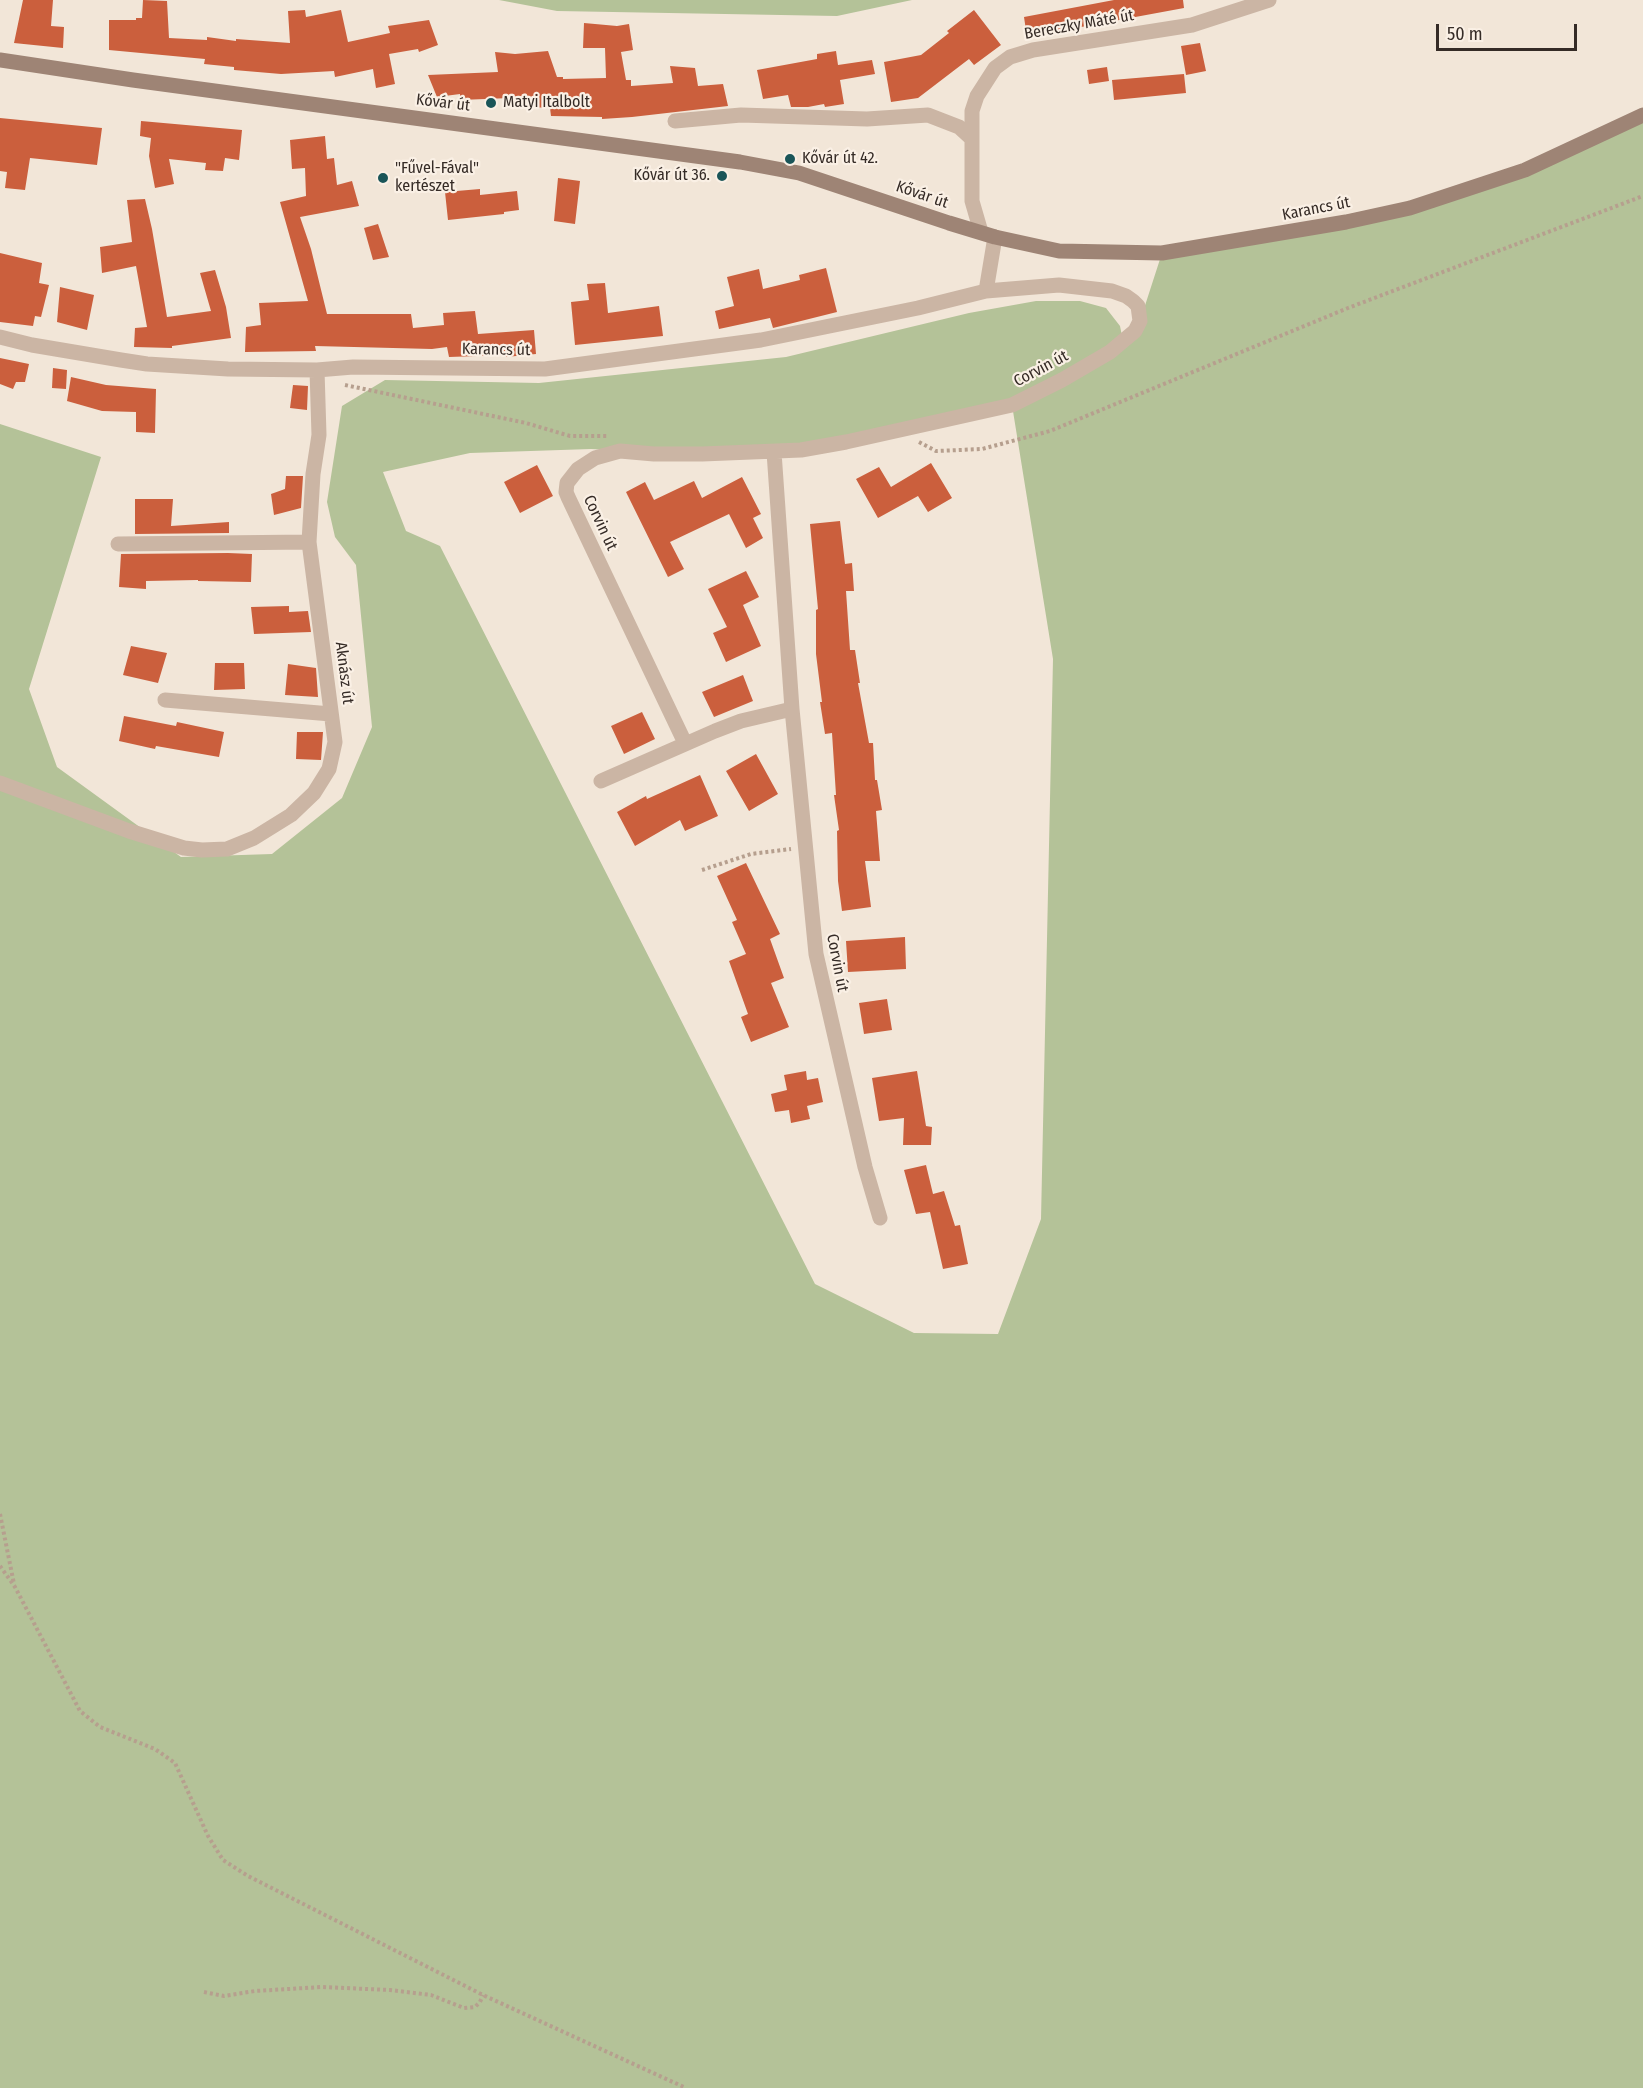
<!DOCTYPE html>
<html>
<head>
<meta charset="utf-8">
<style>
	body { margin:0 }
	#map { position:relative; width:1643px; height:2088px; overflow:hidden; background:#f2e6d8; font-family:"Fira Sans Condensed",sans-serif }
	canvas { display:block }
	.scale { position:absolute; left:1436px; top:24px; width:141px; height:27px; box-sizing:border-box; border:3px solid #352b26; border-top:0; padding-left:8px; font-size:18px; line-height:21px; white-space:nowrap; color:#352b26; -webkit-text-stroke:4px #faf0e5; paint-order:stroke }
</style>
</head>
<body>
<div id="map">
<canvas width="1643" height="2088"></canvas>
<div class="scale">50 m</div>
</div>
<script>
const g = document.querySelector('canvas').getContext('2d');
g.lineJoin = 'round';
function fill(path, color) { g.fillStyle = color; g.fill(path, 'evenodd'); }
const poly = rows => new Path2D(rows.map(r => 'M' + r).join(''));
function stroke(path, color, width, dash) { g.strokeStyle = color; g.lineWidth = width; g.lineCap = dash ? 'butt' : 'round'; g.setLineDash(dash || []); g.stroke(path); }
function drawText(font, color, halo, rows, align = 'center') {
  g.font = font + ' "Fira Sans Condensed",sans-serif'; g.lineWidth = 4.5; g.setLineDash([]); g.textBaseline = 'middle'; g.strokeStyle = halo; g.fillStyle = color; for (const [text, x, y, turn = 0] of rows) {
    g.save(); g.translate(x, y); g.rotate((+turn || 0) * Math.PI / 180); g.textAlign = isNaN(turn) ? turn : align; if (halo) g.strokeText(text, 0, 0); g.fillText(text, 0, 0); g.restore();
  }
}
const green = poly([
	[499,0,912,0,837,16,557,11],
	[1643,115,1643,2088,0,2088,0,424,101,457,29,689,57,767,181,857,272,854,342,798,372,727,356,565,335,537,327,502,342,406,385,380,539,383,786,357,969,313,1036,301,1080,301,1106,308,1120,326,1123,341,1140,321,1162,253,1471,189],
	[1012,405,1053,659,1041,1219,998,1334,914,1333,815,1284,440,546,406,531,383,472,470,453,591,449,630,451,846,442]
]);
const building = poly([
	[23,0,53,0,51,26,64,27,63,48,14,43],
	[143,0,167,1,169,38,207,40,207,37,236,41,236,39,290,43,288,11,305,10,306,17,341,10,348,42,390,33,388,26,429,20,438,45,419,52,418,49,389,54,395,84,376,88,373,69,335,77,334,71,281,74,234,70,234,67,204,64,205,59,109,50,109,20,136,20,136,18,142,18],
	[1114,0,1183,0,1184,8,1027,37,1024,17],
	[974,10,1001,45,974,65,969,59,918,98,891,102,884,62,921,55,949,33,947,31],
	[584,23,617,26,629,24,633,50,621,52,626,80,631,80,631,86,673,83,670,66,695,68,698,86,723,84,728,106,632,117,602,119,602,117,551,116,550,108,512,106,510,98,460,100,460,94,437,97,428,75,498,72,495,52,515,54,548,51,557,77,563,77,563,79,606,78,605,48,583,48],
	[1200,43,1206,71,1186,75,1181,46],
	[836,51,838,65,872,60,875,74,840,80,844,104,825,107,824,104,808,107,791,107,788,95,763,99,757,70,817,59,817,54],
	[1107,67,1109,81,1089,84,1087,70],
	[1184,74,1186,93,1114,100,1112,80],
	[0,118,102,128,97,165,30,158,25,190,5,188,7,172,0,171],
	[141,121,242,130,239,160,225,158,223,171,205,170,206,163,169,159,174,184,155,188,149,156,151,138,140,136],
	[325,136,327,159,334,158,337,185,352,181,359,206,300,217,311,249,327,314,411,314,413,328,444,325,443,313,475,311,478,334,534,330,536,354,506,357,506,355,449,357,447,347,432,349,315,346,316,351,245,352,246,327,261,325,259,303,308,301,280,202,306,196,305,168,292,169,290,140],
	[558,178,580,181,575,224,554,221],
	[480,189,480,195,517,191,519,210,504,212,504,214,448,220,445,192],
	[145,199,152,229,167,317,211,311,200,273,215,270,226,307,231,338,172,346,172,348,134,347,135,328,147,327,136,266,102,273,100,247,132,242,127,200],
	[378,224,389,257,373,260,364,228],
	[0,253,42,263,39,283,49,285,41,317,35,316,33,326,0,322],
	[826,268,837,312,773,328,770,318,719,329,715,311,734,306,727,277,759,269,763,289,800,280,799,275],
	[605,283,608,313,659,306,663,336,575,345,571,302,589,300,587,284],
	[60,287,94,295,87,330,57,322],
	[0,358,29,364,25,382,16,382,13,389,0,384],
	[53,368,67,370,66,389,52,388],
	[71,377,106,385,156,389,155,433,136,432,136,412,102,411,67,401],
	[293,385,308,386,307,410,290,408],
	[931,463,952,498,928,512,918,496,878,518,856,479,879,467,891,487],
	[537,465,553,496,520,513,504,482],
	[286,476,303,476,301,508,274,515,271,494,285,489],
	[742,477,761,514,753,518,763,538,746,548,729,514,670,542,684,569,668,577,626,492,645,482,654,500,694,481,702,498],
	[135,499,173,499,171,526,229,522,229,533,135,534],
	[840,521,845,564,852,563,854,591,846,591,850,650,855,650,860,683,858,683,869,743,873,743,875,780,877,780,882,810,876,811,880,861,865,861,871,907,842,911,838,881,837,831,839,830,834,795,836,795,832,733,825,734,820,702,822,702,816,654,816,610,818,609,810,524],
	[228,553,252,554,251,582,198,581,198,580,146,581,146,589,119,587,121,554],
	[746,571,759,597,743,605,761,646,726,662,713,633,727,627,708,589],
	[289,606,289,612,308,611,311,632,254,634,251,607],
	[131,646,167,653,158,683,123,675],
	[215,663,244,663,245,689,214,690],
	[288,664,316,668,318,697,285,695],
	[743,675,753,701,714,717,702,692],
	[642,712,655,739,624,754,611,726],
	[124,716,176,726,177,722,224,732,219,757,156,746,155,749,119,741],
	[297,732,323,732,321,760,296,759],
	[756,754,778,794,749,811,726,771],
	[700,775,718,816,685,831,680,820,635,846,617,812,646,796,647,799],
	[746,863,780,934,770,939,784,978,771,983,789,1027,751,1042,741,1017,748,1014,729,961,746,954,732,922,737,920,717,876],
	[905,937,906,969,848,972,846,941],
	[887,999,892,1030,864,1034,859,1003],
	[806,1071,807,1080,818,1078,823,1102,807,1106,810,1119,791,1123,789,1110,775,1112,771,1094,787,1090,784,1075],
	[917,1071,926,1126,932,1127,931,1145,903,1145,904,1118,879,1121,872,1078],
	[926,1165,933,1194,944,1191,955,1226,960,1225,968,1264,943,1269,930,1212,916,1214,904,1170]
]);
const path = poly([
	[345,385,526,423,570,436,608,436],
	[919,442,936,451,982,449,1050,431,1348,308,1643,196],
	[702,870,751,854,791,849],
	[0,1514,14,1584],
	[0,1566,15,1587,80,1711,100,1727,155,1749,175,1763,208,1836,223,1860,248,1876,483,1995,686,2088],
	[204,1992,224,1996,255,1991,322,1987,390,1990,431,1995,464,2008,475,2007,480,2002,483,1995]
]);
const minor = poly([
	[675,121,741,115,867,119,928,115,959,127,971,138],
	[981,232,972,201,972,111,977,96,995,68,1010,57,1033,50,1192,25,1269,0],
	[986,291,995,237],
	[0,337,32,345,121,360,147,364,228,369,317,370,353,367,545,369,761,340,918,308,986,291,1059,285,1112,291,1126,296,1133,301,1138,306,1140,321,1135,331,1123,341,1110,352,1062,380,1012,405,846,442,801,450,702,454,654,454,620,451,595,458,578,469,567,483,566,492,568,497,685,743],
	[774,452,792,709,816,954,865,1167,880,1218],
	[118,544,309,542],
	[165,700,331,714],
	[601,781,715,731,741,721,792,709],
	[0,783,129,831,184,848,202,850,227,849,254,838,291,815,314,793,329,769,335,742,309,542,313,474,319,435,317,370]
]);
const secondary = poly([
	[0,60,133,80,740,162,799,173,949,223,995,237,1059,251,1162,253,1346,222,1410,208,1525,170,1643,115]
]);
const markers = [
	[491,103,6,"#1a5558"],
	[790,159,6,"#1a5558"],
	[722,176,6,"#1a5558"],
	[383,178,6,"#1a5558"]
];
const streetNames = [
	["Bereczky Máté út",1079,25,-10],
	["Kővár út",443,103,7],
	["Kővár út",922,195,19],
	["Karancs út",1316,209,-11],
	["Karancs út",496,350,1],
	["Corvin út",1041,369,-28],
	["Corvin út",600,523,65],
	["Aknász út",344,673,83],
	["Corvin út",837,963,79]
];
const poiNames = [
	["Matyi Italbolt",503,103],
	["Kővár út 42.",802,159],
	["\"Fűvel-Fával\"",395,169],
	["kertészet",395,187],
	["Kővár út 36.",710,176,"right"]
];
fill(green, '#b4c298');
fill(building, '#cb5f3d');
stroke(path, '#b69f8e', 4, [3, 3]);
stroke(minor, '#cbb5a4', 15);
stroke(secondary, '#9e8475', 15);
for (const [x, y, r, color] of markers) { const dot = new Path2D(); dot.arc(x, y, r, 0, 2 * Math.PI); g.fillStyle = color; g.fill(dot); stroke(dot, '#faf0e5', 2); }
drawText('16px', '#352b26', '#faf0e5', streetNames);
drawText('16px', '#352b26', '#faf0e5', poiNames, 'left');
</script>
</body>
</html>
